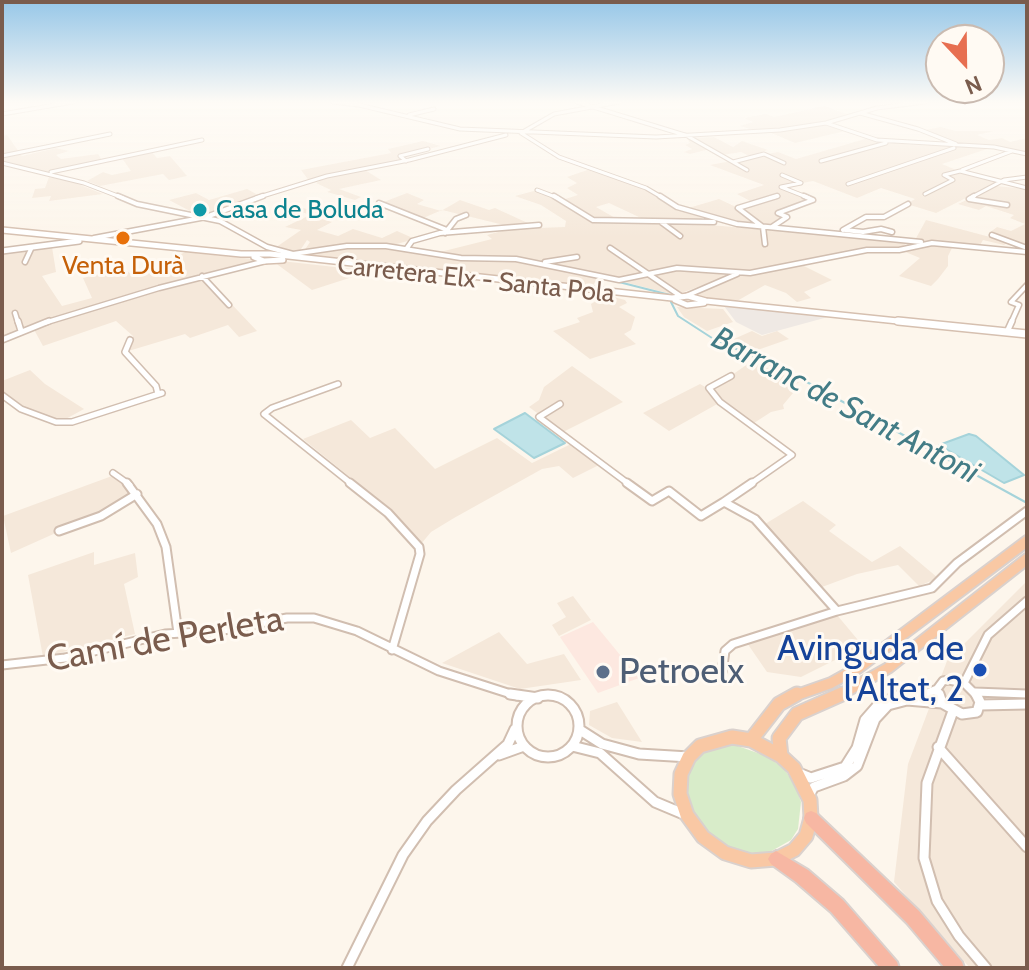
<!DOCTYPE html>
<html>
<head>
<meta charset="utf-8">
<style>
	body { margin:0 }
	#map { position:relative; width:1029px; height:970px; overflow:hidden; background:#fdf6ec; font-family:Cabin,sans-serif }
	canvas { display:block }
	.frame { position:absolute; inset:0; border:4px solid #7a5c4d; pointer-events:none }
	.north { position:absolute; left:925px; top:24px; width:80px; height:80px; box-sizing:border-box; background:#fffaf3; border:2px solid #cabbb1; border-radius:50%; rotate:158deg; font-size:22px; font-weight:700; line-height:32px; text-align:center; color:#7a5c4d }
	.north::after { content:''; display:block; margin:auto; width:28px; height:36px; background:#e76f51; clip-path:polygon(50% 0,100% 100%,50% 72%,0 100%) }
</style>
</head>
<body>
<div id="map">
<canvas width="1029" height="970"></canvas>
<div class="frame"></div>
<div class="north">N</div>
</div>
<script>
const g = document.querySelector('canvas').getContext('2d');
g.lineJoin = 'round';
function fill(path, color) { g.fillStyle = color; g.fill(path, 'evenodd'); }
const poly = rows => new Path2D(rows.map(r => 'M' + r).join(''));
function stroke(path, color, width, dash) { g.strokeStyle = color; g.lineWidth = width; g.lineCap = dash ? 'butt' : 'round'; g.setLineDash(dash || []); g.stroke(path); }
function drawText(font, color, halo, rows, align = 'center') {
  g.font = font + ' Cabin,sans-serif'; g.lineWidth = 6; g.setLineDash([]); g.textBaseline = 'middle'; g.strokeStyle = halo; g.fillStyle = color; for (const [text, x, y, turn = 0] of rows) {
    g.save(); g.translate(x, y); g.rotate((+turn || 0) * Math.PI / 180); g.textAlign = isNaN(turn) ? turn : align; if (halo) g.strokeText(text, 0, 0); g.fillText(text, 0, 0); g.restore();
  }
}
const residential = poly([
	[824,106,847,114,825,122,760,132,740,126,753,122,744,118,766,114,774,117],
	[826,123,845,131,795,143,769,132],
	[941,127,956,131,994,131,977,135,989,140,1002,138,1010,142,1027,138,1027,153,992,145,963,146,925,130],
	[7,135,22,156,56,148,69,151,56,155,61,159,98,154,102,160,48,172,24,168,2,161,2,136],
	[714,137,733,147,742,141,768,150,749,156,741,152,722,155,710,149,690,154,684,152,692,149,685,145,690,143,687,138],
	[865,139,913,145,993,147,942,164,961,172,1002,180,936,213,907,204,915,199,881,188,857,198,813,181,781,187,810,200,777,212,784,217,771,226,737,223,685,209,719,199,734,206,752,202,737,194,764,185,710,165,778,152,796,159],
	[423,141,441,146,399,156,404,161,326,175,310,182,301,170,391,153,388,149],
	[151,151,157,158,170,156,187,176,169,180,163,174,100,186,87,181,103,172,112,175,131,171,121,157],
	[590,169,641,187,668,204,703,217,699,221,641,218,609,203,596,207,617,219,596,220,562,200,578,195,567,188,577,183,567,177],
	[365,170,381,180,339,189,361,197,355,200,327,192,331,190,316,183,327,177],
	[49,177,73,182,103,194,49,201,51,196,32,198,35,189,45,188],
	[996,186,1027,189,1027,248,1010,241,1004,245,983,240,979,247,915,240,926,220,990,237,993,236,989,233,997,227,1011,231,1025,224,1010,218,1014,215,986,206,979,210,958,204],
	[247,189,260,196,206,216,186,213,190,211,169,200,196,193,209,200],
	[534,191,547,194,592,221,656,221,679,237,683,236,663,221,909,242,899,249,804,260,753,271,694,266,646,273,629,263,644,274,619,278,521,259,465,257,440,252,492,239,487,235,509,229,565,227,566,221,541,205,515,196],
	[407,193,424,200,417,204,441,211,460,200,489,210,495,208,530,224,504,225,442,210,421,219,381,203],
	[300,207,323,214,315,217,332,222,317,230,338,236,353,229,382,238,397,231,415,239,393,245,357,244,304,251,310,242,307,240,299,252,275,248,301,230,285,227,310,215,294,209],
	[930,245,953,246,948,256,948,266,938,279,931,286,899,276,920,258,903,251],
	[52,247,56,272,42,276,62,306,92,298,83,278,124,268,134,277,173,267,181,264,176,257,185,252,254,259,258,263,204,275,257,331,239,337,228,325,190,338,185,334,125,352,133,336,116,321,43,346,32,326,2,338,2,252],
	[367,247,411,250,470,261,513,261,597,278,592,288,295,257,337,248],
	[281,261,371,271,312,290,274,262],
	[802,265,832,280,804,292,811,298,797,302,786,293,765,285,737,301,701,298,693,294,739,275],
	[698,270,730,276,675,295,620,281,672,271],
	[606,295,625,300,627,303,619,307,635,317,631,330,624,334,636,344,590,359,553,331,580,322,577,318,593,312,591,304],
	[677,307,723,309,733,322,707,331,684,317],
	[752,331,762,336,777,331,789,339,749,353,727,342],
	[752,361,799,382,789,390,793,393,783,405,784,409,771,412,754,423,726,405,712,389],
	[572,366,623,402,563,432,529,407,539,400,544,387],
	[30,370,45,384,84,409,62,421,54,420,25,407,2,392,2,381],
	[700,384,707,388,719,403,669,431,643,413],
	[351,420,370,438,395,428,435,469,497,438,532,463,571,444,599,465,573,478,559,466,542,469,454,518,431,532,421,544,384,505,303,439],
	[112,476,129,488,134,498,11,553,3,516],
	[803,501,836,525,829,531,872,562,900,546,938,578,919,586,898,565,857,574,822,587,765,524],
	[94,552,94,565,135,553,138,577,124,584,135,634,43,657,28,575],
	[1027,581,1027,968,970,968,894,882,908,764,947,661],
	[573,596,591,620,559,636,552,625,566,617,557,603],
	[837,615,863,646,801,677,767,672,747,643],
	[499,632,527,664,564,654,581,680,520,689,442,663],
	[617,702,642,742,612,738,589,725,590,711]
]);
const commercial = poly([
	[593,622,639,678,598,693,560,637]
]);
const industrial = poly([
	[724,306,828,317,762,335,736,322]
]);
const green = poly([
	[735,745,769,757,784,769,795,784,801,802,798,829,791,840,768,853,754,855,723,846,710,837,690,812,685,794,686,778,693,763,703,752,718,746]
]);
const water = poly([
	[525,413,565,443,534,458,494,429,525,413],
	[969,434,976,436,1024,475,1004,483,939,445,969,434]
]);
const stream = poly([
	[615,281,670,295],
	[671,302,678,316,712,338,794,375,1027,503]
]);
const minorFar4 = poly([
	[333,102,359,105,460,129,656,137,780,130,826,123,877,108,925,102],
	[577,102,688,136],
	[860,113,918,129,956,144],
	[2,114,73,102],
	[409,115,434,109],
	[826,123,877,140,994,147,1027,154],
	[521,133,554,114,619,102],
	[521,133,559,157,646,188,663,198],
	[689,137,747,170],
	[2,156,110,134],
	[406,161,400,156,428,149],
	[821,161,886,143],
	[733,162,764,154,784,163],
	[2,163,84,183,123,198],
	[51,172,202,140],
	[964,172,962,170,1012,151],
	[782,175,801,183,781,187,809,198],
	[848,184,954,148],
	[537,190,558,198],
	[925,194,953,180,944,175,960,171,1027,188],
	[256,198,327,176,409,160,506,135],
	[770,198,778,196],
	[970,198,1004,180,1027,177]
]);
const minorFar3 = poly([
	[118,196,137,204,220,221,267,247,293,254,347,246,386,246,461,258,516,259,619,280,677,268,750,273,867,250,899,250,932,243,1027,252],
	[554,196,593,220,714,222],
	[660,196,677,207,737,224,921,242],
	[974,196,969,199,1007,205],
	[379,203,447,230],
	[661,222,680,236],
	[772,227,787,217,778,213,813,200,804,196],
	[843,230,866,217,884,217,908,204],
	[845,230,863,232,881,229,892,232],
	[445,233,456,219,466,215],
	[992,235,1027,248],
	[94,238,206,217,263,196],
	[765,244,763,227,738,208,777,196],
	[407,248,412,241,440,233,539,225],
	[610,248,682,297],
	[25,262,31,249],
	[545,262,577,257],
	[202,276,229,305],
	[686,296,737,274],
	[15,313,18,323],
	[44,323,159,288,266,261],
	[1011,323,1019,305,1011,302,1027,285]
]);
const minorFar2 = poly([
	[18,321,21,331],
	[1007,332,1012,321],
	[2,340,49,321],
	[130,340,125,352,156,386,158,394],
	[731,376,709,388,720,402,792,455,749,485],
	[338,384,272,408,264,414,353,485],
	[2,395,21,409,56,422,72,422,162,393],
	[560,404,539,417,630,485],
	[113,473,130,485]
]);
const minorFar1 = poly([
	[127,483,157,524,166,547,178,633],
	[350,483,388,513,419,547,420,554,392,650],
	[627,483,652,501,669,491,701,516,724,502,755,519,837,611],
	[724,502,752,483],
	[59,531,101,516,137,494],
	[2,665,65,658,165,634,218,631,287,618,314,618,357,631,439,671,517,696],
	[722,672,725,651,733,644,837,611,932,588,957,563,1027,511],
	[964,683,988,635,1027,601],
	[975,692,1027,694],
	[899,696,925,694,937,689],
	[939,696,937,689,943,681,949,680,964,683,977,696]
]);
const minor = poly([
	[510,694,538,698],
	[939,694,942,703,962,714,977,712,980,702,976,694],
	'517 726a31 31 0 1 1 62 0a31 31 0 1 1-62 0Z',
	[980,705,1027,704],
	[953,711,927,783,924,858,937,901,959,936,986,968],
	[580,730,602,744,639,754,689,757],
	[572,746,600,753,655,802,686,815],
	[938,747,1027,847],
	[499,755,524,746],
	[801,774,811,778,845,767,857,748,865,720,879,704,898,696,925,694],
	[808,796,814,787,844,776,857,766,875,719,888,705,907,700,942,703],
	[347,968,403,855,427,821,456,790,508,744,515,729]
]);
const tertiary = poly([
	[2,251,79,241]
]);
const secondaryFar1 = poly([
	[2,230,241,254,270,254,672,298,688,296,706,301,917,323],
	[254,257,264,261,283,260],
	[675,300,687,305,704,303]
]);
const secondary = poly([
	[898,321,1027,334]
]);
const trunkFar1 = poly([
	[794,696,831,683,858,668,1027,541],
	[838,696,888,668,1027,559]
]);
const trunk = poly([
	[732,737,751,740,781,756,794,768,810,800,811,818,806,836,794,850,776,859,751,861,725,853,703,837,687,815,680,794,681,774,689,757,700,746,732,737],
	[751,740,779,704,797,694],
	[781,756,779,738,797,714,842,694]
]);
const motorway = poly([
	[811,811,816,813,919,911,962,962,964,968,945,968,907,923,806,823,804,818,806,813,811,811],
	[776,851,808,870,843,900,897,962,899,968,880,968,831,912,796,882,771,864,768,859,771,854,776,851]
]);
const markers = [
	[200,210,8,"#0f9aa8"],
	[123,238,8,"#e8710a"],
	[980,670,8,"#1a4fb4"],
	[603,672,8,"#5c6f8a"]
];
const farCulturenames = [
	["Casa de Boluda",216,210]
];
const farFoodnames = [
	["Venta Durà",123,266]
];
const farStreetnames = [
	["Carretera Elx - Santa Pola",476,280,6]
];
const waterNames = [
	["Barranc de Sant Antoni",845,406,28]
];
const nearStreetnames = [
	["Camí de Perleta",165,640,-10]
];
const nearTransitnames = [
	["Avinguda de",964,649],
	["l'Altet, 2",964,690]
];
const nearServicenames = [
	["Petroelx",619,672]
];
fill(residential, '#f5e8da');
fill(commercial, '#fde8e0');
fill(industrial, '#efe9e4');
fill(green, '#d8ecc9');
fill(water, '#bfe3e8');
stroke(water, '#a5d3da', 2);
stroke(stream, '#a5d3da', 2);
stroke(minorFar4, '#d1beb0', 5);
stroke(minorFar3, '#d1beb0', 7);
stroke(minorFar2, '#d1beb0', 8);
stroke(minorFar1, '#d1beb0', 11);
stroke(minor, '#d1beb0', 13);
stroke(tertiary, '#d1beb0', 8);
stroke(secondaryFar1, '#d6c0b0', 8);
stroke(secondary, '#d6c0b0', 10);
stroke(trunkFar1, '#dad1cd', 14);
stroke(trunk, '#dad1cd', 17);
stroke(motorway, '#dad1cd', 4);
stroke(minorFar4, '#fff', 3);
stroke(minorFar3, '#fff', 4);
stroke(minorFar2, '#fff', 5);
stroke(minorFar1, '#fff', 7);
stroke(minor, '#fff', 9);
stroke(tertiary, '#fff', 5);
stroke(secondaryFar1, '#fff', 5);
stroke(secondary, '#fff', 7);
stroke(trunkFar1, '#f9c8a4', 10);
stroke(trunk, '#f9c8a4', 13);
fill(motorway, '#f7b7a3');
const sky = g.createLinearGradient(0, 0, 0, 238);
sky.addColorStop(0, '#97c7e8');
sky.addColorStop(0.43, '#fefbf6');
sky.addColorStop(1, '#fefbf600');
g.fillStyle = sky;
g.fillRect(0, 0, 1029, 238);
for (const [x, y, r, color] of markers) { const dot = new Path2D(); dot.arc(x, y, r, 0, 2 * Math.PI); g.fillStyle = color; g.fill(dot); stroke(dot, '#fffaf3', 3); }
drawText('26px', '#0d838f', '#fffaf3', farCulturenames, 'left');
drawText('26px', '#c56008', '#fffaf3', farFoodnames);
drawText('26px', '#7a5c4d', '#fffaf3', farStreetnames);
drawText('italic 32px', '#437c86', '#fffaf3', waterNames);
drawText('36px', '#7a5c4d', '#fffaf3', nearStreetnames);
drawText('36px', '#164399', '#fffaf3', nearTransitnames, 'right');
drawText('36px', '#4e5e75', '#fffaf3', nearServicenames, 'left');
</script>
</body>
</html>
